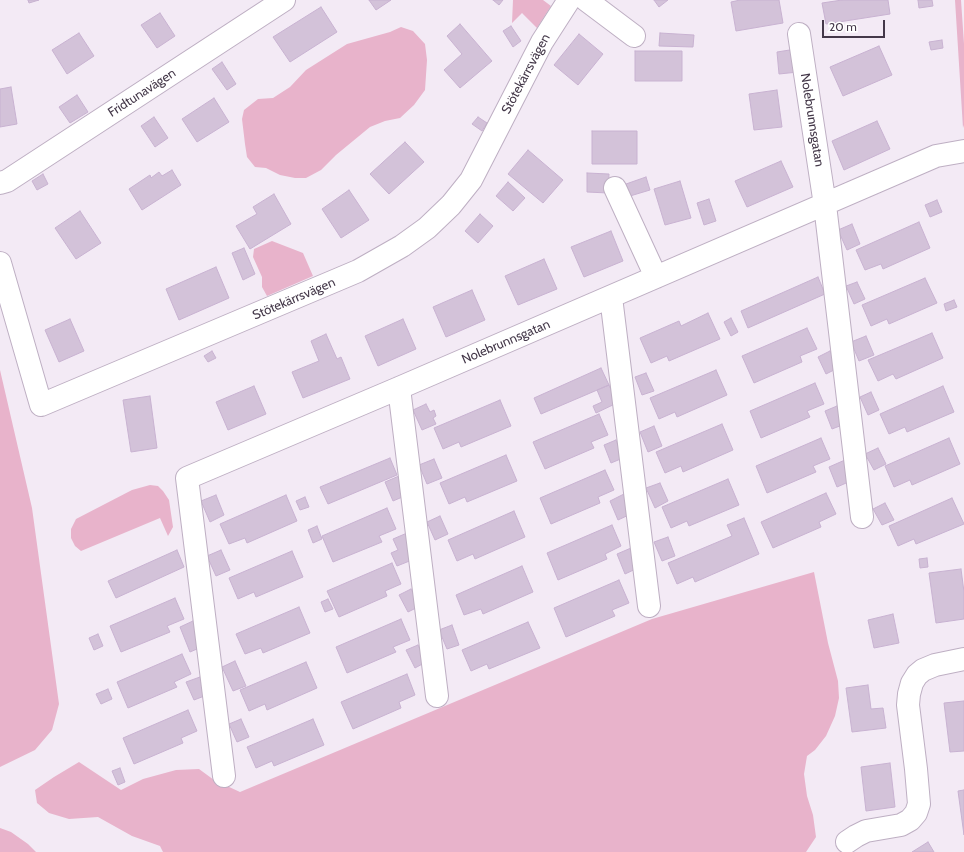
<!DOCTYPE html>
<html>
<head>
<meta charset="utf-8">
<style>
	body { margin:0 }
	#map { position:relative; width:964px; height:852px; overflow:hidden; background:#f3eaf5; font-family:Cabin,sans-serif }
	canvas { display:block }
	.scale { position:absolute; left:822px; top:20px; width:63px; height:18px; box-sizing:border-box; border:2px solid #443849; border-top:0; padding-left:5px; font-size:12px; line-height:14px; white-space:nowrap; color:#443849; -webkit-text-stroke:3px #fff; paint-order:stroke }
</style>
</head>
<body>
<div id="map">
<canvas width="964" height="852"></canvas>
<div class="scale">20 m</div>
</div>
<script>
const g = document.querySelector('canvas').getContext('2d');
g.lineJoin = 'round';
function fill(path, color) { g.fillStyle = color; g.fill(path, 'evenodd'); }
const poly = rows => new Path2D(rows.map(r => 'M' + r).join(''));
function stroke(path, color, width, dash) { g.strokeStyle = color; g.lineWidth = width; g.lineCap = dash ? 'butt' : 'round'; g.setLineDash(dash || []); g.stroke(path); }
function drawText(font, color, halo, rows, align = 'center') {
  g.font = font + ' Cabin,sans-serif'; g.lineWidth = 3; g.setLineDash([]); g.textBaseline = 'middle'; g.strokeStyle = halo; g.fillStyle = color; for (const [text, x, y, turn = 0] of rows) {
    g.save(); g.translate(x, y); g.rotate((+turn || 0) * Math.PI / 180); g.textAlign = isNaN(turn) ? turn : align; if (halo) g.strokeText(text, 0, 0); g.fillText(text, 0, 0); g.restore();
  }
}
const green = poly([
	[513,0,543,0,551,6,537,28,522,13,512,23],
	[955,0,961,0,964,44,964,125,963,128],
	[401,27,413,31,425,44,427,60,425,90,414,105,400,118,385,121,370,127,336,155,321,170,306,178,295,178,280,175,266,168,255,167,247,157,245,144,242,119,244,110,258,99,273,98,290,87,306,70,347,44,390,32],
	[272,241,303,253,313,276,267,296,262,287,262,277,253,257,254,249],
	[0,370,32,508,59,704,52,730,35,750,0,767],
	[150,485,158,486,163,491,169,500,173,527,168,536,160,518,81,551,75,546,71,538,71,529,76,519,132,490],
	[814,572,828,643,838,681,839,698,835,716,826,736,815,750,807,756,804,774,807,796,813,815,816,837,806,852,163,852,160,846,132,836,98,817,69,819,49,813,37,803,35,790,54,777,79,762,121,790,143,779,176,770,199,769,214,780,240,792,652,619],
	[0,828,11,832,28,844,36,852,0,852]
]);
const building = poly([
	[28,0,39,0,29,3,28,0],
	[369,0,391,0,376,10,369,0],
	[493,0,503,0,499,5,493,0],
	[654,0,668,0,659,7,654,0],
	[740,0,779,0,783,23,736,31,731,2,740,0],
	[842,0,888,0,890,14,826,24,822,3,842,0],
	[918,0,932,0,933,6,919,8,918,0],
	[321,7,337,32,290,62,273,37,321,7],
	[160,13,175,36,157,48,141,25,160,13],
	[460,24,492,61,460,88,444,70,462,54,447,36,460,24],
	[511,26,521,41,513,47,503,31,511,26],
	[79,33,94,56,67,74,52,50,79,33],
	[660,33,694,35,693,47,659,46,660,33],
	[579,34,603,54,578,85,554,65,579,34],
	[942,40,943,48,931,50,929,42,942,40],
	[879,46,892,75,843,96,830,67,879,46],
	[796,49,798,72,779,74,777,52,796,49],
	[635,51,682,51,682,81,635,81,635,51],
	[222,62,236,84,227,90,212,69,222,62],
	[11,87,17,124,0,127,0,89,11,87],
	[777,90,782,127,754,130,749,94,777,90],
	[77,95,88,112,70,123,59,107,77,95],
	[214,98,229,122,197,142,182,119,214,98],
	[154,117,168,138,155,147,141,126,154,117],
	[478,117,487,123,482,131,472,124,478,117],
	[877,121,890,149,844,170,832,141,877,121],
	[592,131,637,131,637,164,592,164,592,131],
	[405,142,424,162,389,194,370,174,405,142],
	[528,150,563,180,543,203,508,174,528,150],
	[781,161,793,187,747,207,735,181,781,161],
	[172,170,181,185,142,210,129,189,150,175,151,178,159,172,162,176,172,170],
	[587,173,609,174,608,193,587,192,587,173],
	[43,174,48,184,37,190,32,181,43,174],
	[646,177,650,190,630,196,626,184,646,177],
	[680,181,691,218,665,225,654,189,680,181],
	[508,182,525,198,513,211,496,196,508,182],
	[349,190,369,220,341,238,322,209,349,190],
	[274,194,291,224,250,249,236,226,257,214,253,207,274,194],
	[709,199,716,221,704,225,697,203,709,199],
	[937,200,942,212,930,217,925,205,937,200],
	[80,211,101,243,76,259,55,228,80,211],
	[480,214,493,226,478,243,465,231,480,214],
	[919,222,930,248,883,269,881,264,865,270,856,250,919,222],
	[852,224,860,244,847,250,838,230,852,224],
	[611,231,623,261,584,277,571,247,611,231],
	[244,248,255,274,243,280,232,253,244,248],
	[544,259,557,289,518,305,505,276,544,259],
	[216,267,229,298,179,320,166,289,216,267],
	[818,277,825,294,748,328,741,311,818,277],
	[925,278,937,303,889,324,887,319,871,326,862,305,925,278],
	[857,282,865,299,854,304,846,286,857,282],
	[472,290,485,320,446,337,433,307,472,290],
	[954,300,957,307,946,311,944,304,954,300],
	[708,313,720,339,669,361,667,356,651,363,640,338,679,321,681,326,708,313],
	[731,318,738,332,731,336,724,322,731,318],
	[70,319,84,351,59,362,45,330,70,319],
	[403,319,416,349,378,366,365,336,403,319],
	[807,328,817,349,800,356,802,362,754,383,742,356,807,328],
	[932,333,943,358,896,379,893,374,878,381,868,360,932,333],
	[326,334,337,359,341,357,350,379,303,398,292,372,319,361,311,341,326,334],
	[866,336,874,355,859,361,851,342,866,336],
	[212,351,216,358,208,362,204,356,212,351],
	[830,351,838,368,826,374,818,357,830,351],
	[601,368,609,385,541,414,534,398,601,368],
	[716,370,727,395,677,417,675,412,659,419,650,398,716,370],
	[646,373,654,391,642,395,635,377,646,373],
	[815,383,824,404,807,411,810,417,761,438,750,411,815,383],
	[609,385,617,403,596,413,593,406,602,402,597,390,609,385],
	[254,386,266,414,228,430,216,402,254,386],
	[943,386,954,412,907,432,905,427,889,434,880,414,943,386],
	[871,392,879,410,868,415,860,397,871,392],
	[150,396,157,448,131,452,123,400,150,396],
	[500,400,511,426,461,447,459,442,443,449,434,428,500,400],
	[426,404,430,412,434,410,436,416,433,418,436,424,422,430,413,410,426,404],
	[837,406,845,424,832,429,825,411,837,406],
	[599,414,608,435,591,442,594,448,545,469,533,442,599,414],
	[722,424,733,450,683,472,681,466,665,473,656,452,722,424],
	[654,426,662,446,648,452,640,432,654,426],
	[821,438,830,459,813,466,816,472,767,493,756,466,821,438],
	[949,438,960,464,912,485,910,480,894,487,885,466,949,438],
	[616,440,623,458,611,463,604,445,616,440],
	[878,448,886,464,874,470,865,454,878,448],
	[506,455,517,481,467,502,465,497,449,504,440,483,506,455],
	[390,458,397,475,328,504,320,487,390,458],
	[434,459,442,478,427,484,419,465,434,459],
	[845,460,853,480,837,487,829,467,845,460],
	[605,470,614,490,598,497,600,503,551,524,540,498,605,470],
	[399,476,407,495,393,501,385,482,399,476],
	[728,479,739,505,689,526,687,521,671,528,662,507,728,479],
	[660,483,668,501,655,508,646,488,660,483],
	[826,493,836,514,819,522,821,527,773,548,761,522,826,493],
	[624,494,633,513,618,520,610,501,624,494],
	[216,495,224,515,210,522,201,501,216,495],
	[286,495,297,521,247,543,245,538,229,544,220,524,286,495],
	[305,497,309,507,300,510,296,501,305,497],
	[952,498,964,524,916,544,914,539,898,546,889,526,952,498],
	[885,503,894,520,882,525,873,509,885,503],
	[387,508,396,529,379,536,382,542,333,562,322,536,387,508],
	[514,511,525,537,475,559,473,554,457,561,448,540,514,511],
	[440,516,448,534,435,540,427,522,440,516],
	[744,518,759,554,695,582,693,577,677,584,668,563,732,536,727,525,744,518],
	[612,525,621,546,605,554,607,559,558,580,547,553,612,525],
	[317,526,322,539,313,543,308,530,317,526],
	[407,533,417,558,397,566,391,553,398,550,393,539,407,533],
	[668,537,675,556,662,561,654,542,668,537],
	[631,548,640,567,625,574,617,554,631,548],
	[177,550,184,567,116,598,108,581,177,550],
	[221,550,230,570,216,576,207,556,221,550],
	[292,551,303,577,256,597,254,592,238,599,229,578,292,551],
	[927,558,928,567,920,568,919,559,927,558],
	[392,563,401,584,385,591,387,596,339,617,327,591,392,563],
	[522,566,533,592,483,614,481,609,464,615,456,595,522,566],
	[961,569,964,592,964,619,936,623,929,573,961,569],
	[619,580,629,603,612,610,615,616,566,637,554,608,619,580],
	[411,589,420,606,408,612,399,595,411,589],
	[175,598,184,619,167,626,170,632,121,652,110,626,175,598],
	[328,599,333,609,325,612,321,602,328,599],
	[299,607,310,633,263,653,261,648,245,654,236,634,299,607],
	[893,614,899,643,874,648,868,620,893,614],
	[401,619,410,640,393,647,396,652,347,673,336,647,401,619],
	[193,621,204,646,190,652,180,627,193,621],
	[528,622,540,648,489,669,487,664,471,671,462,650,528,622],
	[452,625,459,645,447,649,439,630,452,625],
	[98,634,103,646,94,650,89,638,98,634],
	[418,645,426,662,415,668,406,650,418,645],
	[182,654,191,674,174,682,177,687,128,708,117,682,182,654],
	[235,661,246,686,233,691,222,667,235,661],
	[306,662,317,688,267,710,265,704,249,711,240,690,306,662],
	[407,674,415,695,399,702,401,708,353,729,341,702,407,674],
	[200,677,207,695,194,700,186,682,200,677],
	[868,685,871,709,883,708,886,728,852,732,846,688,868,685],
	[108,689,112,699,101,704,96,694,108,689],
	[964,701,964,751,950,752,944,703,964,701],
	[188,710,197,731,181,738,183,743,134,764,123,738,188,710],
	[241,719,249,737,237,742,229,724,241,719],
	[313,719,324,745,274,766,272,761,256,768,247,747,313,719],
	[890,763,895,807,866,811,861,767,890,763],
	[120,768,125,782,118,785,112,771,120,768],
	[964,790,964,835,958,791,964,790],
	[928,842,934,852,912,852,928,842]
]);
const minor = poly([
	[586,0,634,36],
	[799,34,825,205,862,517],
	[0,183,7,181,284,0],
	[615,188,656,277],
	[0,263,41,405,358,271,402,246,427,228,451,205,471,180,542,42,569,0],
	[611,297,649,606],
	[399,388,437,696],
	[224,776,187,478,399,388,936,156,964,151],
	[847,842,856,836,866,831,901,825,910,820,916,813,919,804,916,769,908,705,909,694,912,683,917,675,923,670,935,665,964,659]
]);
const streetNames = [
	["Stötekärrsvägen",526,74,-62],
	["Fridtunavägen",142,93,-33],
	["Nolebrunnsgatan",812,120,81],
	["Stötekärrsvägen",294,299,-23],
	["Nolebrunnsgatan",506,342,-23]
];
fill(green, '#e8b3cb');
fill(building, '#d3c2d9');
stroke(building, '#c8b2d1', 1);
stroke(minor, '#beafc3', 24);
stroke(minor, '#fff', 22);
drawText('13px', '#443849', '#fff', streetNames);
</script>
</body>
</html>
